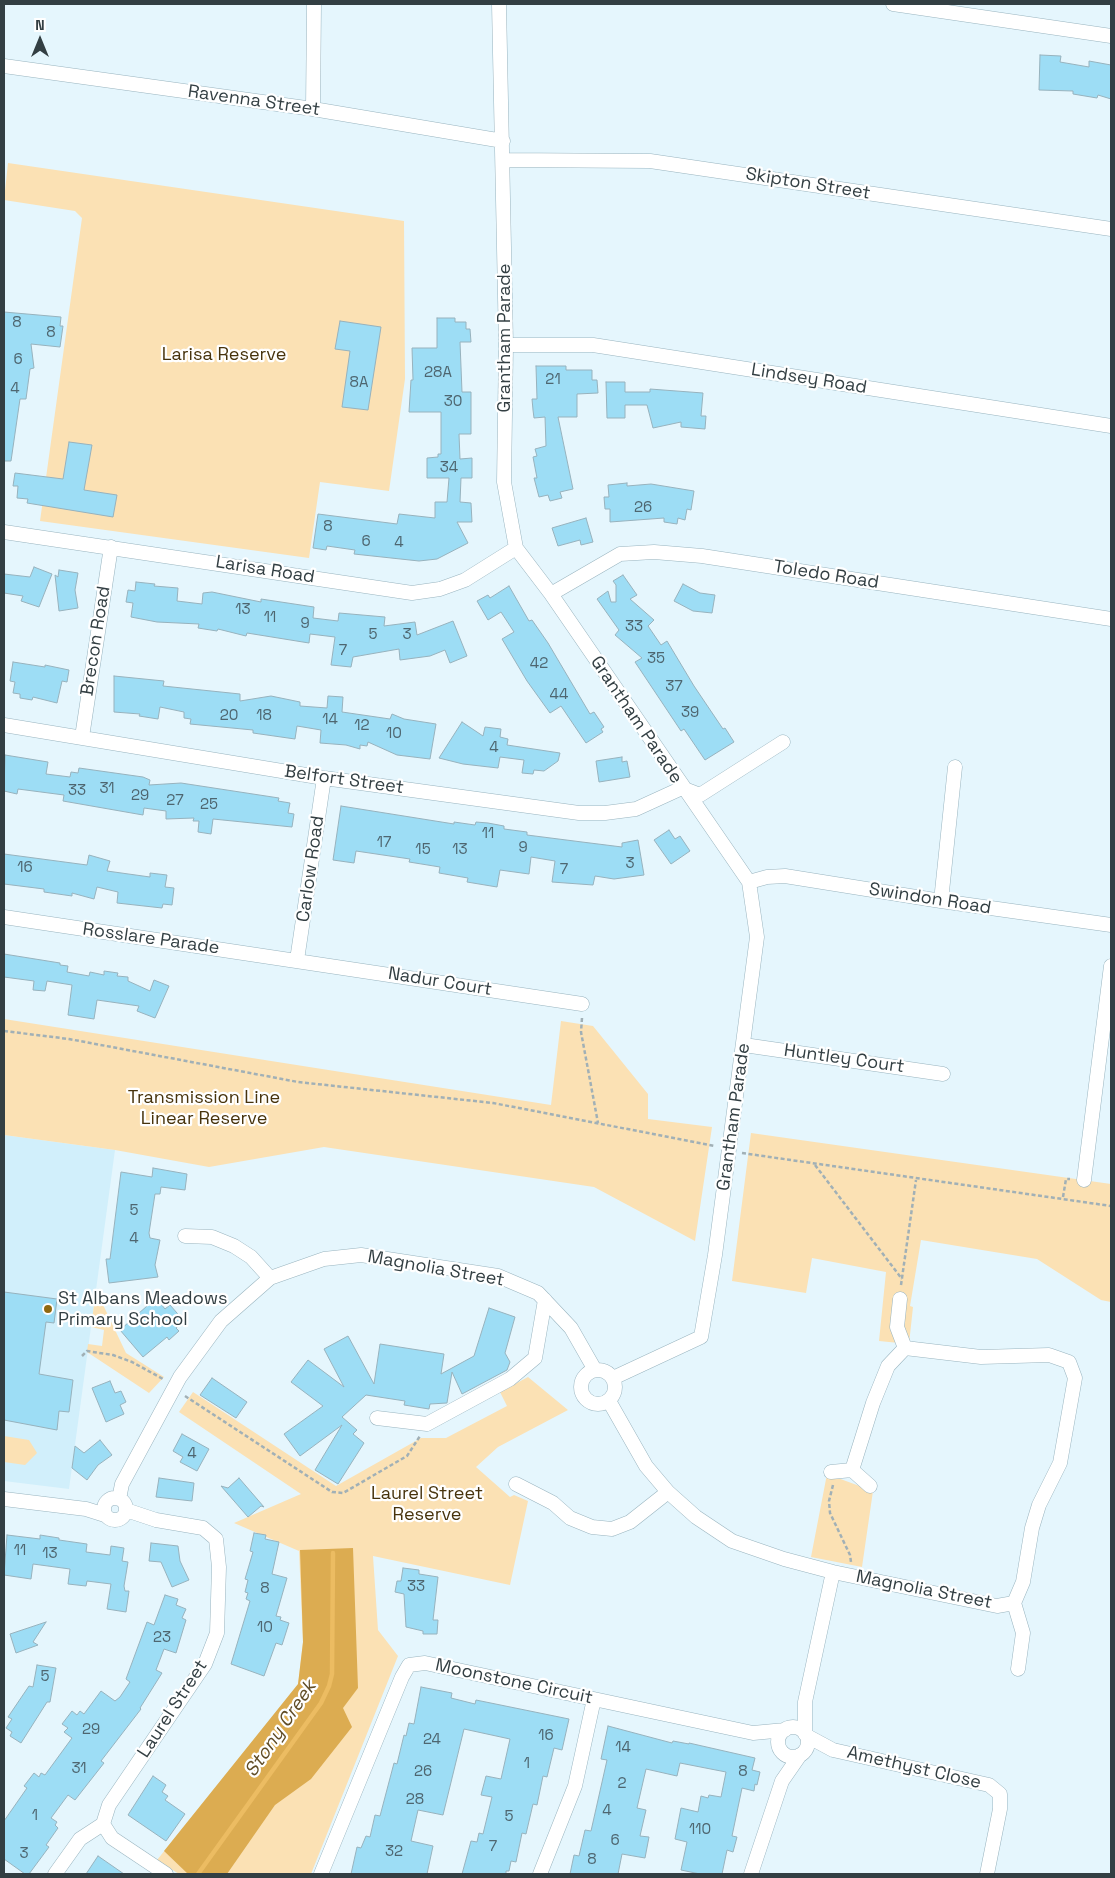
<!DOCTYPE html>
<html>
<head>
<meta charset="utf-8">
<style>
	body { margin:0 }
	#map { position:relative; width:1115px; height:1878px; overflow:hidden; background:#e5f6fd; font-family:"Space Grotesk",sans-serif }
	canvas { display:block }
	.frame { position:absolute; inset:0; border:5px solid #333f43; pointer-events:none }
	.north { position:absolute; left:15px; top:15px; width:50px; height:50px; -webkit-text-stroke:4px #fff; paint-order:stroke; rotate:0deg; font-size:14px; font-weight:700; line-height:20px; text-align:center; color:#333f43 }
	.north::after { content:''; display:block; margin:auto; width:18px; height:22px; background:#333f43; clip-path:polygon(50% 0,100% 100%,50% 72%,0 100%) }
</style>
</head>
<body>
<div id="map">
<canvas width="1115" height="1878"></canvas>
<div class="frame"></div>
<div class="north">N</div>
</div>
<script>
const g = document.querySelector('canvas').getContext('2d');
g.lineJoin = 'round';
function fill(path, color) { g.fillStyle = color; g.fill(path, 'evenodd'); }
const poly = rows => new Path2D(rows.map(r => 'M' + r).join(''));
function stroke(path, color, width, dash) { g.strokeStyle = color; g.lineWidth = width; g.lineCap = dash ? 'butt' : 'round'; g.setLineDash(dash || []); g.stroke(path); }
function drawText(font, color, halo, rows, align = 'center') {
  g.font = font + ' "Space Grotesk",sans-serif'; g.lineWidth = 4.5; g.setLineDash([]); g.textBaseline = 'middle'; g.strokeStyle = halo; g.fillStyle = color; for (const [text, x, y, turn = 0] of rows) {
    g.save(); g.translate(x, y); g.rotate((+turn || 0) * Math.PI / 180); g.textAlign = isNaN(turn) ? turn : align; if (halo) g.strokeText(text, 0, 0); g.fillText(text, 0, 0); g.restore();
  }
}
const built = poly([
	[4,1135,115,1150,69,1489,4,1481]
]);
const green = poly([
	[8,163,404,221,405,379,389,491,320,482,309,558,40,521,82,218,75,211,4,200],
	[4,1019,551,1105,561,1021,593,1026,648,1094,648,1119,712,1127,695,1241,594,1187,324,1147,209,1167,115,1150,4,1135],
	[751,1133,1111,1184,1111,1302,1101,1300,1037,1259,921,1240,910,1306,913,1307,909,1344,879,1341,886,1272,812,1258,806,1293,732,1281],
	[96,1290,126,1353,164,1377,149,1393,87,1352,88,1344,102,1346,104,1330,91,1327],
	[528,1377,568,1410,498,1447,476,1467,510,1497,514,1495,528,1501,510,1585,373,1556,378,1630,398,1656,311,1874,179,1874,157,1860,298,1685,303,1642,299,1551,234,1523,301,1494,179,1412,193,1392,336,1486,421,1438,446,1438,507,1406,500,1392],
	[4,1436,29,1440,37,1453,25,1465,4,1462],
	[827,1474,873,1491,862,1567,811,1557]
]);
const forest = poly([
	[353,1548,358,1688,343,1708,352,1727,311,1779,275,1805,227,1874,188,1874,164,1851,298,1684,303,1642,300,1550]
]);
const stream = poly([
	[198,1874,321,1703,329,1686,332,1674,333,1553]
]);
const building = poly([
	[1040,55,1061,56,1060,62,1089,67,1089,61,1111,65,1111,99,1098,95,1097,98,1073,94,1073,91,1039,90,1040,55],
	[4,312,61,317,60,326,63,326,60,347,31,344,34,368,30,369,26,399,20,399,11,461,4,461,4,312],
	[437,318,455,318,455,322,466,322,466,329,470,329,471,342,460,342,462,392,471,392,471,434,459,434,460,459,472,458,472,478,461,478,460,502,471,503,472,522,457,522,468,543,437,559,419,561,354,554,355,550,327,546,326,550,313,548,318,514,397,524,399,514,435,518,435,502,447,502,449,478,427,478,427,458,438,457,438,454,441,454,441,412,409,412,411,380,413,380,412,348,437,348,437,318],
	[340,321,381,327,368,410,342,407,350,351,335,349,340,321],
	[536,366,566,366,566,370,592,370,592,380,597,380,598,393,577,394,577,417,558,417,573,489,560,492,562,498,550,501,548,495,539,497,534,478,537,478,533,457,537,456,535,449,546,446,545,417,534,418,533,410,532,399,537,399,536,366],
	[606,382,625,382,625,392,650,392,650,389,703,393,701,416,706,416,705,429,681,427,681,422,653,428,647,405,625,405,625,418,607,418,606,382],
	[69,442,92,445,84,490,117,495,113,517,27,503,28,499,17,498,18,486,13,486,15,473,63,479,69,442],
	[627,483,627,486,651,484,694,491,691,510,687,509,685,520,678,518,677,524,664,522,664,518,610,522,610,509,605,509,604,497,609,497,608,485,627,483],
	[586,518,593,542,581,545,580,540,558,546,552,528,586,518],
	[34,567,52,574,39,607,21,601,23,596,4,593,4,574,30,577,34,567],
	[59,570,78,573,75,590,78,608,59,611,55,575,58,577,59,570],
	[623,575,637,595,630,599,654,620,648,626,661,645,667,641,694,686,723,729,725,728,734,742,705,760,684,729,681,731,635,662,642,658,615,635,619,630,597,599,608,591,611,602,616,602,616,585,613,581,623,575],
	[136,582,155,584,154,586,178,588,177,601,202,604,203,593,212,592,261,602,261,599,314,607,313,618,338,621,339,613,385,617,384,626,415,622,417,635,453,621,467,656,450,663,445,650,430,656,400,660,399,649,353,657,351,667,331,665,335,637,310,634,309,643,247,633,246,636,218,629,217,631,198,628,199,624,157,622,131,617,133,603,126,602,128,590,135,591,136,582],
	[683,584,700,593,715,595,712,613,693,611,674,601,683,584],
	[509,586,529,621,532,620,548,643,590,714,594,712,604,727,601,729,603,732,586,743,561,706,550,713,527,681,502,639,514,632,501,612,488,620,477,601,488,595,490,598,509,586],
	[13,662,45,667,45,665,69,670,67,682,62,681,57,703,33,697,32,700,20,698,20,694,13,693,15,682,10,681,13,662],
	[114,676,164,681,163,686,240,694,240,701,271,696,300,702,300,706,327,708,328,696,343,697,342,712,390,719,392,714,404,719,436,724,430,759,397,755,368,742,367,746,360,745,360,749,346,745,320,743,321,730,297,726,295,739,253,733,253,730,190,724,191,719,184,718,184,712,160,707,158,719,139,716,140,714,114,712,114,676],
	[462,722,483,736,485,727,501,729,500,737,508,739,507,745,560,753,558,761,544,771,534,770,533,774,522,773,524,760,500,757,498,768,463,764,439,758,462,722],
	[5,755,48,762,46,774,70,777,71,772,78,773,79,768,143,777,150,780,149,785,181,783,279,798,278,801,290,803,288,813,294,814,292,827,213,819,211,834,198,832,199,821,193,821,194,818,166,819,166,811,144,808,143,815,63,801,64,795,18,789,17,794,4,791,5,755],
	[622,757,622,762,627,761,630,777,599,782,596,761,622,757],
	[341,806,454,824,454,822,475,825,476,822,488,823,504,826,504,829,527,832,527,835,582,842,622,847,622,843,638,840,644,875,614,879,595,876,593,885,552,882,555,861,531,857,529,874,500,870,497,887,467,882,468,878,439,873,440,867,409,862,410,859,356,851,354,863,333,860,341,806],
	[669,830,675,839,680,836,690,851,671,864,654,840,669,830],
	[4,854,87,865,89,855,110,861,107,871,150,877,150,873,167,875,165,887,174,888,172,905,163,904,162,908,117,903,118,892,97,887,94,899,72,893,72,896,44,892,44,889,4,884,4,854],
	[4,954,60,963,60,965,68,966,67,972,89,976,90,972,104,975,104,971,118,973,117,976,128,977,128,981,150,991,154,980,169,986,155,1018,137,1011,139,1006,97,1000,94,1019,68,1015,72,985,47,981,45,991,33,990,34,981,4,977,4,954],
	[153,1168,187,1174,185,1190,161,1187,160,1194,155,1194,149,1233,150,1238,160,1240,155,1265,158,1277,109,1283,106,1259,110,1259,121,1172,152,1177,153,1168],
	[4,1292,57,1299,54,1323,46,1322,39,1374,73,1380,69,1412,59,1411,57,1430,4,1420,4,1292],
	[156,1298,165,1309,170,1305,184,1321,176,1328,179,1331,169,1340,167,1337,143,1357,120,1330,156,1298],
	[489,1308,515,1317,505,1353,510,1362,507,1370,462,1394,452,1372,447,1403,430,1404,429,1409,404,1405,405,1401,366,1395,342,1417,357,1430,353,1434,364,1443,338,1484,315,1470,342,1425,300,1456,284,1434,323,1406,291,1382,308,1360,344,1387,324,1349,348,1336,374,1384,380,1344,444,1354,441,1374,474,1356,489,1308],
	[212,1378,247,1402,236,1418,200,1395,212,1378],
	[110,1381,115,1393,121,1391,126,1402,120,1405,124,1414,106,1422,92,1388,110,1381],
	[182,1434,209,1449,197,1471,180,1462,183,1457,173,1451,182,1434],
	[100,1440,112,1455,98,1465,87,1480,72,1468,75,1446,84,1453,100,1440],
	[159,1478,194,1483,192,1501,156,1497,159,1478],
	[239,1478,264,1507,261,1506,248,1517,221,1486,228,1488,239,1478],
	[254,1533,266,1535,265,1539,279,1542,272,1574,287,1578,276,1616,281,1617,280,1620,289,1623,282,1645,276,1643,264,1676,231,1664,250,1601,246,1599,248,1593,245,1592,248,1580,245,1579,253,1552,250,1551,254,1533],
	[7,1535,40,1539,40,1535,59,1538,59,1540,87,1544,86,1552,110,1555,111,1546,124,1548,122,1561,128,1562,124,1586,125,1591,129,1591,126,1612,107,1609,111,1584,87,1581,86,1586,68,1584,70,1569,33,1564,31,1579,4,1575,7,1535],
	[151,1543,178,1546,180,1561,189,1580,172,1587,161,1562,149,1561,151,1543],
	[403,1568,419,1570,419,1574,438,1577,433,1620,438,1620,437,1634,423,1634,423,1631,406,1627,404,1594,395,1592,397,1581,401,1581,403,1568],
	[165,1595,178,1599,176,1605,186,1609,182,1618,186,1620,176,1653,164,1649,156,1670,162,1673,140,1708,141,1709,101,1761,104,1763,75,1800,68,1795,51,1818,57,1822,55,1825,58,1828,46,1845,49,1847,29,1874,25,1874,4,1859,4,1821,27,1788,24,1786,34,1773,39,1777,41,1773,45,1775,72,1738,64,1732,68,1728,62,1724,72,1711,77,1715,80,1711,84,1714,101,1691,115,1701,120,1697,130,1682,126,1679,147,1622,154,1625,165,1595],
	[46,1622,33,1642,38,1645,16,1653,10,1634,46,1622],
	[37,1665,56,1668,50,1702,47,1702,21,1743,10,1736,12,1732,6,1728,12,1719,8,1717,29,1686,33,1687,37,1665],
	[421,1687,452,1693,451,1698,475,1704,476,1700,569,1719,562,1750,554,1748,547,1777,543,1776,537,1805,533,1804,526,1834,522,1833,516,1862,511,1861,509,1871,506,1871,506,1874,462,1874,471,1841,477,1842,479,1833,483,1834,492,1797,481,1795,486,1776,501,1779,510,1739,464,1729,443,1815,418,1810,411,1841,433,1846,427,1874,351,1874,357,1847,361,1848,366,1836,370,1837,375,1815,380,1816,394,1763,397,1764,404,1735,406,1736,409,1723,414,1724,421,1687],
	[608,1726,672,1743,673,1741,689,1744,689,1743,755,1758,752,1770,760,1772,757,1785,755,1784,754,1791,742,1788,732,1836,737,1837,733,1852,727,1850,722,1874,700,1874,681,1870,687,1842,675,1839,681,1808,698,1812,701,1796,708,1798,709,1795,721,1797,726,1772,680,1763,677,1776,646,1769,637,1808,646,1810,640,1836,649,1837,645,1858,622,1854,618,1874,570,1874,574,1855,579,1856,585,1830,591,1831,607,1760,601,1759,608,1726],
	[153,1776,166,1785,162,1792,168,1796,165,1800,185,1814,166,1841,128,1815,153,1776],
	[98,1856,124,1874,86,1874,98,1856]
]);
const path = poly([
	[582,1018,581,1032,598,1123],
	[4,1031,69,1039,298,1082,493,1103,715,1146],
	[742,1153,1111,1206],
	[815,1165,902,1279],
	[1063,1197,1066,1179,1070,1179],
	[901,1285,916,1180],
	[82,1356,87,1351,113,1355,132,1362,163,1379],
	[185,1396,332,1492,343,1493,407,1456,420,1436],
	[833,1485,829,1501,830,1513,850,1555,851,1562]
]);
const street = poly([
	[499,4,506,345,504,482,516,548,551,594,749,882,757,937,715,1255,701,1337,613,1378],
	[893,4,1111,36],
	[4,66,313,109,503,141],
	[313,109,314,4],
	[503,160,650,161,1111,229],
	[506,345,593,345,1111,426],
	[4,532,412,593,440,589,465,580,516,548],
	[551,594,620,554,654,552,702,556,1111,619],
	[4,725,324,778,579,813,605,813,636,809,682,788,700,795,783,742],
	[82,737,111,547],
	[749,882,767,877,785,876,941,901,1111,925],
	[941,901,955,767],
	[4,917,582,1004],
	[297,960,324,778],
	[744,1045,943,1074],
	[1084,1180,1111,966],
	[185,1236,212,1237,234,1246,251,1257,270,1278],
	[900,1299,897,1327,905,1348],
	'581 1387a17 17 0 1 1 34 0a17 17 0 1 1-34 0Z',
	[609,1401,646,1466,668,1492,696,1517,732,1541,784,1559,833,1572,997,1606,1014,1603,1023,1582,1032,1528,1039,1505,1060,1463,1075,1378,1069,1362,1049,1355,981,1357,905,1348],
	[377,1418,427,1424,510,1379,535,1358,545,1300],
	[852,1470,873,1403,888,1366,905,1348],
	[831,1472,852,1470,870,1486],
	[516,1484,553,1503,570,1518,592,1527,612,1529,630,1522,668,1492],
	'104 1509a11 11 0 1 1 22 0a11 11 0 1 1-22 0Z',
	[4,1499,86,1509,105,1515],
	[119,1499,122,1484,180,1377,221,1321,270,1278,324,1259,361,1255,498,1276,538,1293,571,1328,595,1370],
	[126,1510,156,1520,203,1528,216,1539,219,1567,217,1633,205,1664,109,1805,103,1824,112,1838,166,1874],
	[1014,1603,1023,1633,1018,1669],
	'778 1742a15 15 0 1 1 30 0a15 15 0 1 1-30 0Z',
	[805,1734,805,1702,833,1572],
	[807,1736,833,1750,989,1785,1000,1794,1000,1809,987,1874],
	[55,1874,80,1839,103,1824],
	[321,1874,402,1677,409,1665,425,1663,753,1733,785,1730],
	[540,1874,575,1786,594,1699],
	[751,1874,782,1781,800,1755]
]);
const markers = [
	[48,1309,5,"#906910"]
];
const numberNames = [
	["8",17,323],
	["8",51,333],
	["6",18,360],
	["28A",438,373],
	["21",553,380],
	["8A",359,383],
	["4",15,389],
	["30",453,402],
	["34",449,468],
	["26",643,508],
	["8",328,527],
	["6",366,542],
	["4",399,543],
	["13",243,610],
	["11",270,618],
	["9",305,624],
	["33",634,627],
	["5",373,635],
	["3",407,635],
	["7",343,651],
	["35",656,659],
	["42",539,664],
	["37",674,687],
	["44",559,695],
	["39",690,713],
	["20",229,716],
	["18",264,716],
	["14",330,720],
	["12",362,726],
	["10",394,734],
	["4",494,748],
	["31",107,789],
	["33",77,791],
	["29",140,796],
	["27",175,801],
	["25",209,805],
	["11",488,834],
	["17",384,843],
	["9",523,848],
	["15",423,850],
	["13",460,850],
	["3",630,864],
	["16",25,868],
	["7",564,870],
	["5",134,1211],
	["4",134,1239],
	["4",192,1454],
	["11",20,1551],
	["13",50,1554],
	["33",416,1587],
	["8",265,1589],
	["10",265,1628],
	["23",162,1638],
	["5",45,1677],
	["29",91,1730],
	["16",546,1736],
	["24",432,1740],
	["14",623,1748],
	["1",527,1764],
	["31",79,1769],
	["26",423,1772],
	["8",743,1772],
	["2",622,1784],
	["28",415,1800],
	["4",607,1811],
	["1",35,1816],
	["5",509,1817],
	["110",700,1830],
	["6",615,1841],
	["7",493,1847],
	["32",394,1852],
	["3",24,1854],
	["8",592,1860]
];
const streetNames = [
	["Ravenna Street",254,101,8],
	["Skipton Street",808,184,9],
	["Grantham Parade",505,338,-90],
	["Lindsey Road",809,379,9],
	["Larisa Road",265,570,9],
	["Toledo Road",826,575,9],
	["Brecon Road",96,641,-81],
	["Grantham Parade",636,720,56],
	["Belfort Street",344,780,8],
	["Carlow Road",311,869,-82],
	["Swindon Road",930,899,9],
	["Rosslare Parade",151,939,8],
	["Nadur Court",440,982,9],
	["Huntley Court",844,1059,8],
	["Grantham Parade",734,1117,-82],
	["Magnolia Street",436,1269,10],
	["Magnolia Street",924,1590,11],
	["Moonstone Circuit",514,1682,12],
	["Laurel Street",173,1709,-57],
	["Amethyst Close",914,1768,13]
];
const parkNames = [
	["Larisa Reserve",224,355],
	["Transmission Line",204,1098],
	["Linear Reserve",204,1119],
	["Laurel Street",427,1494],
	["Reserve",427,1515]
];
const poiNames = [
	["St Albans Meadows",58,1299],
	["Primary School",58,1320]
];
const waterNames = [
	["Stony Creek",281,1729,-56]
];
fill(built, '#d1effb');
fill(green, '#fbe1b4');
fill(forest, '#dcac51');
stroke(stream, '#ecbc62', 4.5);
fill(building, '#9dddf5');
stroke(building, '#97b2bd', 1);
stroke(street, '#99b4bf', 15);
stroke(path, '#a1b0b6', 2.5, [4, 2.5]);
stroke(street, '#fff', 14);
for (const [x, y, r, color] of markers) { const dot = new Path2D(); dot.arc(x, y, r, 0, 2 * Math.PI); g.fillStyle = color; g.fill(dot); stroke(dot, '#fff', 2); }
drawText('15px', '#4e6670', null, numberNames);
drawText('18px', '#333f43', '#fff', streetNames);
drawText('18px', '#47330c', '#fff', parkNames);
drawText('18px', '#333f43', '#fff', poiNames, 'left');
drawText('italic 19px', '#614d27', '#fff', waterNames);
</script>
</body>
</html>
